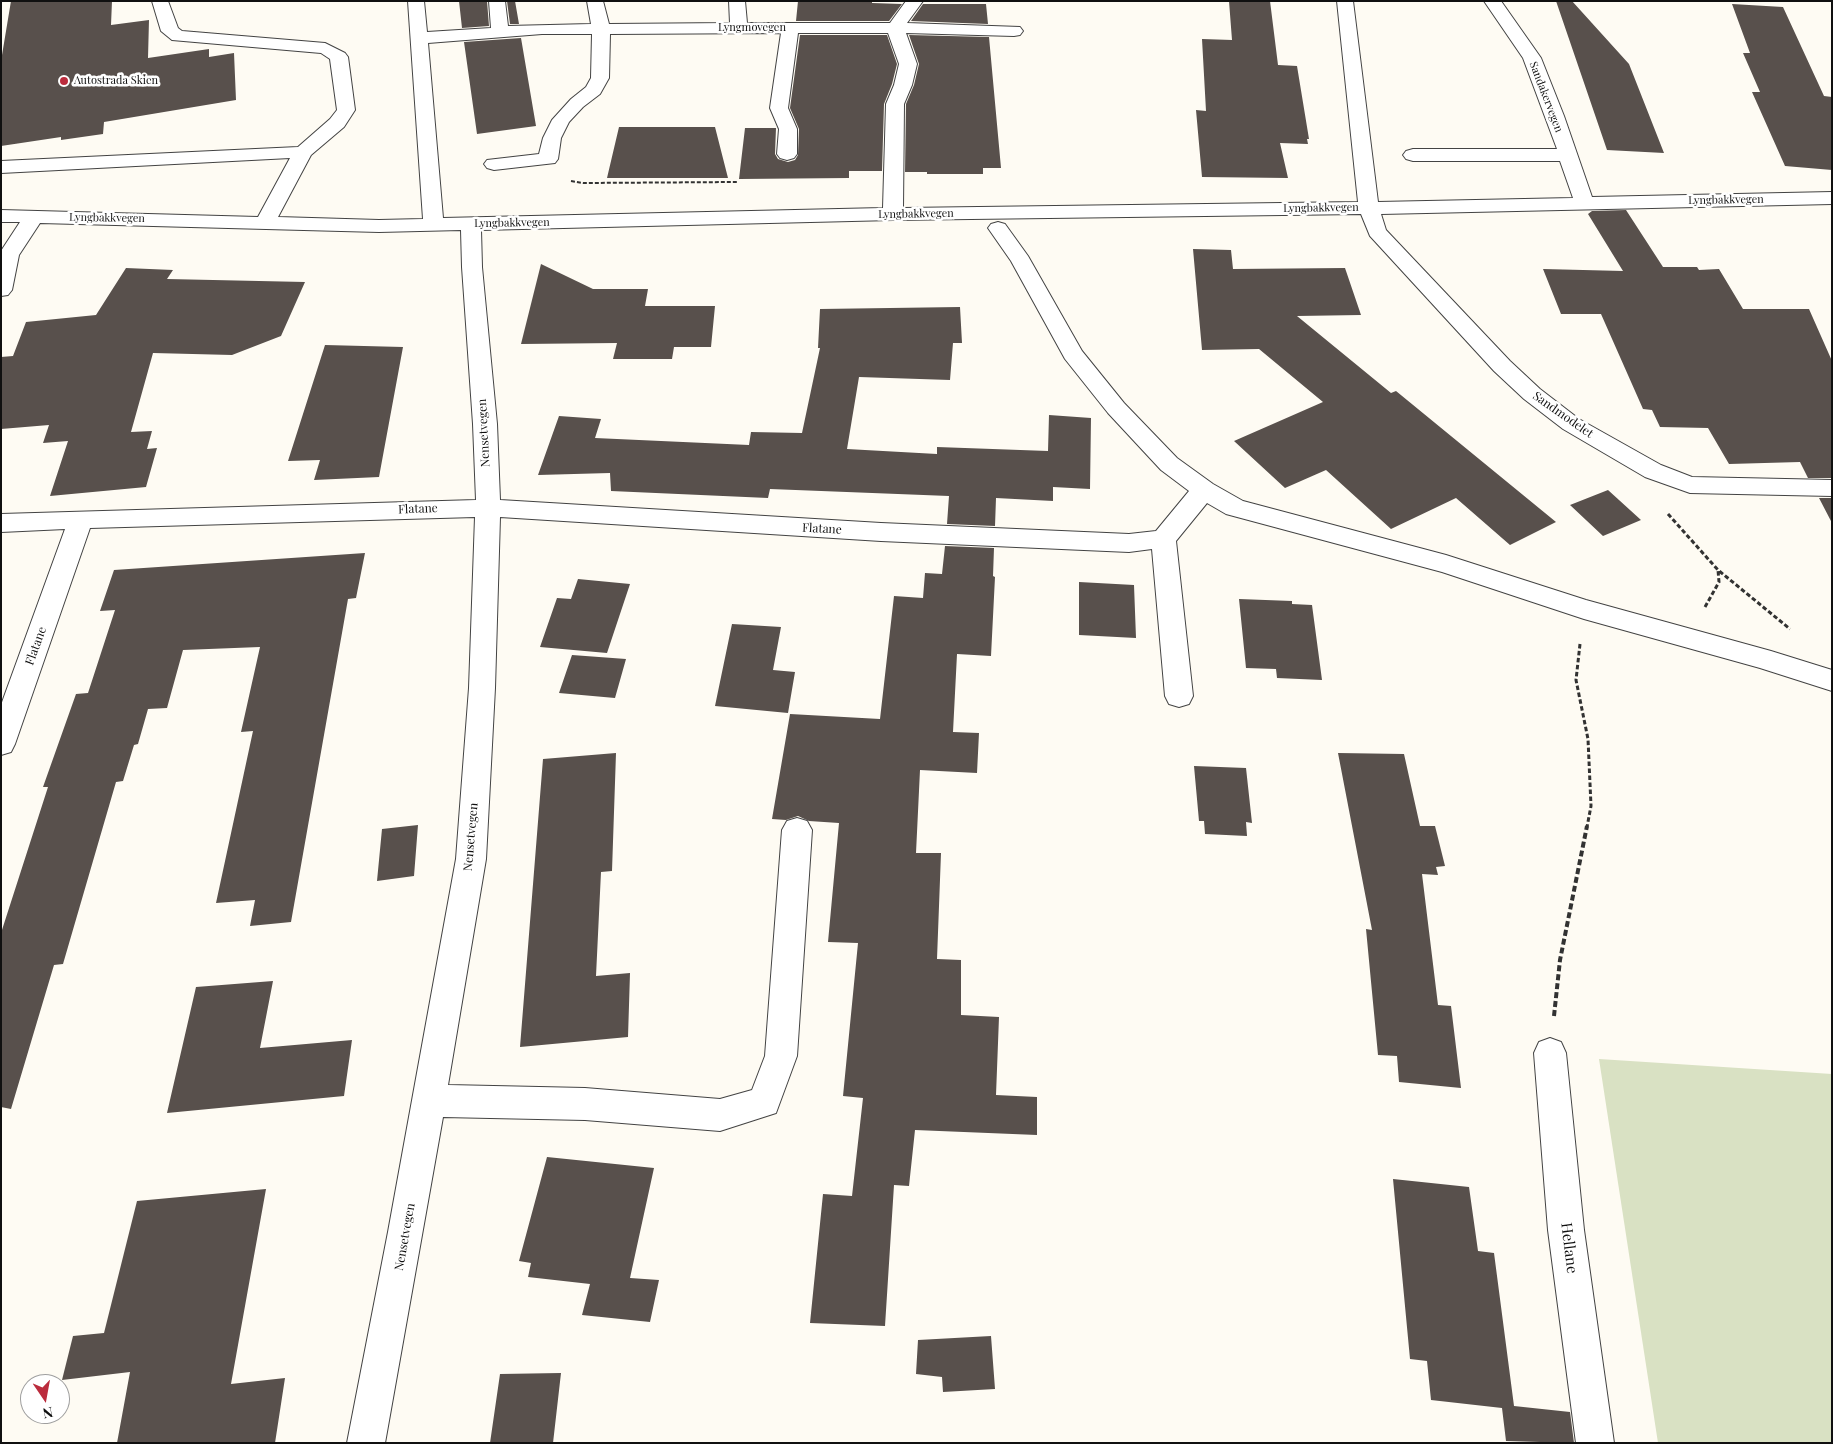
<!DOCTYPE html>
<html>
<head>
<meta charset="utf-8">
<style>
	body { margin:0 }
	#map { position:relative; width:1833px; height:1444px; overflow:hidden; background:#fefbf3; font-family:"Playfair Display",serif }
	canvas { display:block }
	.frame { position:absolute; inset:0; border:2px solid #101010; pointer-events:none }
	.north { position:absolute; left:20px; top:1374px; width:50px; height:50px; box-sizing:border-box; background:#fff; border:1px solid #9f9f9f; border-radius:50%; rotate:168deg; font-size:14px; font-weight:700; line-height:20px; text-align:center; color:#101010 }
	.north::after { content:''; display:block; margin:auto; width:18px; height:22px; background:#bb2c3d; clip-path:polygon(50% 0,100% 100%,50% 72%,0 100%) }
</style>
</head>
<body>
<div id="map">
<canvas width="1833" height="1444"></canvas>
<div class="frame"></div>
<div class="north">N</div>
</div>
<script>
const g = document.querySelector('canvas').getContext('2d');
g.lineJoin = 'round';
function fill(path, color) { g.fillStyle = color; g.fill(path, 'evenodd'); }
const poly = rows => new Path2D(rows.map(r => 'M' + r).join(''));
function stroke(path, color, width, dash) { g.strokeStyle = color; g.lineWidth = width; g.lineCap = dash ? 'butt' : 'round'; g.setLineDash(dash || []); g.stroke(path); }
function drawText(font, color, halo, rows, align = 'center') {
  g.font = font + ' "Playfair Display",serif'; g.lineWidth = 5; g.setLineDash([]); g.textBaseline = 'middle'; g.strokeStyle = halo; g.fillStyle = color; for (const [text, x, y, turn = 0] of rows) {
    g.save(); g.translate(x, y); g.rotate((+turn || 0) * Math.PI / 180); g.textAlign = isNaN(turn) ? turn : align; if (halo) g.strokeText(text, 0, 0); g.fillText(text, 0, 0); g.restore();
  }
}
const cemetery = poly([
	[1599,1059,1832,1074,1832,1443,1658,1443]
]);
const building = poly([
	[11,1,112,1,111,25,149,20,148,58,209,49,209,57,234,53,236,100,104,122,103,134,61,140,61,137,1,146,1,61],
	[459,1,487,1,489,26,462,28],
	[507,1,515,1,519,24,510,24],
	[798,1,872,1,872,3,902,4,889,21,796,21],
	[1229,1,1270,1,1278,65,1297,66,1309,139,1307,139,1308,144,1280,143,1288,178,1202,177,1196,110,1206,111,1202,39,1232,40],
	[1556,1,1572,1,1629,64,1664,153,1607,150],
	[923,4,986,4,988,24,911,21],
	[1732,4,1783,7,1824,96,1832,97,1832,170,1785,166,1752,92,1760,92,1743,53,1750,53],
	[800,35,887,35,897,64,892,84,884,104,882,171,849,171,849,178,739,179,745,128,776,128,775,154,778,159,788,162,795,160,798,155,799,129,790,108],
	[909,35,989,37,1001,168,983,168,983,174,927,174,927,172,905,172,906,104,914,85,919,64],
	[521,38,536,126,477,134,464,42],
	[619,127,715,127,728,178,607,178],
	[1626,210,1663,267,1697,267,1699,270,1719,269,1743,309,1809,309,1832,361,1832,478,1808,478,1800,462,1729,464,1708,428,1660,427,1652,410,1643,409,1601,314,1561,314,1543,269,1623,271,1588,214,1592,211],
	[1193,249,1231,250,1233,269,1345,268,1361,315,1297,316,1391,393,1396,391,1556,522,1510,545,1456,498,1391,529,1326,470,1285,488,1234,441,1323,402,1259,349,1202,350],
	[541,264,593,289,648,289,645,306,715,306,711,347,674,347,672,359,613,359,617,343,521,344],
	[126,268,173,270,167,279,305,282,281,336,232,355,153,353,131,432,152,431,147,449,157,448,146,487,50,496,68,441,43,443,49,425,1,429,1,357,13,356,26,322,96,315],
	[960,307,962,343,953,343,950,380,859,377,847,449,937,454,937,447,1048,451,1049,415,1091,418,1090,489,1053,487,1053,501,996,498,995,526,947,524,949,496,770,489,768,498,611,491,610,473,538,475,559,416,601,419,595,438,749,445,751,432,802,433,820,348,818,348,820,309],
	[325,345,403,347,379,477,314,480,320,460,288,461],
	[1608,490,1641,520,1603,536,1570,505],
	[1819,498,1832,498,1832,523],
	[945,546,994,548,993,576,995,577,991,656,957,654,953,732,979,733,977,773,920,770,916,853,941,853,937,959,961,960,961,1015,999,1017,996,1095,1037,1097,1037,1135,915,1130,909,1186,894,1185,885,1326,810,1323,823,1194,852,1196,863,1098,843,1096,858,943,828,942,839,823,809,821,798,816,786,820,772,819,790,714,880,719,894,596,923,598,925,573,942,574],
	[365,553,356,598,348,599,291,922,250,926,255,900,216,903,253,731,241,732,260,647,183,650,167,708,148,709,138,744,134,745,123,781,116,782,63,964,54,965,11,1109,1,1107,1,933,48,787,43,787,76,694,88,693,115,610,100,611,114,570],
	[578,579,630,584,607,653,540,647,557,598,571,599],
	[1079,582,1134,585,1136,638,1079,635],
	[1239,599,1292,601,1292,604,1312,605,1322,680,1277,678,1276,669,1246,668],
	[732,624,781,627,773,670,795,672,788,713,715,706],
	[572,655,626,659,615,698,559,693],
	[616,753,612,871,601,872,596,976,630,973,628,1037,520,1047,543,759],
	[1338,753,1404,754,1420,826,1435,826,1445,866,1436,867,1438,875,1422,874,1438,1005,1451,1006,1461,1088,1399,1082,1397,1056,1378,1055,1366,929,1372,930],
	[1194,766,1246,768,1252,823,1246,822,1247,836,1205,834,1204,821,1199,821],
	[418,825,414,876,377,881,382,829],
	[273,981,260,1048,352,1040,344,1096,167,1113,196,987],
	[547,1157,654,1168,630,1278,659,1280,650,1322,582,1315,590,1284,528,1277,531,1263,519,1261],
	[1393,1179,1469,1187,1478,1251,1494,1253,1514,1406,1570,1412,1574,1443,1506,1441,1502,1408,1431,1400,1427,1361,1410,1359],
	[266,1189,231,1384,285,1378,275,1443,117,1443,130,1372,62,1380,73,1336,104,1333,137,1201],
	[991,1336,995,1389,943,1392,942,1377,916,1374,918,1340],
	[561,1373,553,1443,490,1443,500,1374]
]);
const pathFar2 = poly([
	[571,181,583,183,738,182]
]);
const pathFar1 = poly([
	[1668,514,1718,570,1790,629],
	[1705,607,1719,582,1718,570],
	[1580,644,1576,680,1588,739,1591,806,1587,827]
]);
const path = poly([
	[1554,1016,1560,960,1587,826]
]);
const minor = poly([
	[152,1,168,1,178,28,182,31,325,43,345,53,348,57,355,110,344,127,311,155,278,217,379,220,423,219,408,1,424,1,427,32,491,28,489,1,505,1,508,26,591,24,587,1,603,1,609,24,730,23,729,1,745,1,747,23,890,23,906,1,923,1,907,23,1020,27,1023,31,1020,35,1014,36,906,33,917,64,912,85,904,104,903,208,1358,202,1337,1,1353,1,1378,202,1573,198,1560,161,1413,161,1406,159,1403,155,1406,151,1413,149,1557,149,1523,58,1484,1,1501,1,1541,58,1564,116,1592,197,1832,192,1832,204,1381,214,1386,230,1510,361,1540,389,1579,419,1661,465,1692,477,1832,480,1832,496,1690,493,1645,477,1563,429,1524,399,1494,371,1370,236,1361,214,893,220,481,230,482,267,497,424,500,500,881,523,1129,534,1156,531,1189,491,1161,470,1108,413,1065,359,1011,261,988,228,991,224,998,222,1005,224,1028,256,1082,351,1124,403,1177,458,1213,484,1243,501,1446,555,1586,600,1771,651,1832,670,1832,691,1760,668,1584,619,1442,572,1226,514,1207,503,1176,541,1193,696,1189,704,1179,707,1169,704,1165,696,1152,549,1129,552,881,541,500,517,495,688,486,859,448,1085,585,1088,720,1099,752,1090,765,1056,782,830,787,821,797,818,807,821,812,830,797,1056,776,1113,720,1131,585,1120,443,1117,385,1443,347,1443,388,1232,456,859,469,688,475,517,90,528,15,744,11,752,1,755,1,705,65,529,1,532,1,514,476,500,473,424,462,267,461,230,379,232,40,223,19,255,12,290,8,295,1,296,1,251,20,222,1,222,1,210,258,217,290,158,1,173,1,161,298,147,330,119,337,110,330,59,321,53,172,40,161,31,152,1],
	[781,33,770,108,779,129,777,154,780,158,787,160,794,158,797,154,797,129,788,108,798,33,888,33,899,64,894,85,886,104,883,208,443,218,428,43,542,34,592,34,591,78,586,87,571,99,552,120,543,138,539,154,487,160,484,164,487,168,494,170,555,163,558,159,561,138,569,122,583,107,600,94,609,78,610,34,781,33],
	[1550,1038,1561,1042,1566,1053,1584,1230,1614,1443,1576,1443,1548,1230,1534,1053,1539,1042,1550,1038]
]);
const markers = [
	[64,81,5,"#bb2c3d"]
];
const farStreetnames = [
	["Lyngmovegen",752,28],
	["Sandakervegen",1546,97,69],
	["Lyngbakkvegen",1726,200,-1],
	["Lyngbakkvegen",1321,208,-1],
	["Lyngbakkvegen",916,214,-1],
	["Lyngbakkvegen",107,218,1],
	["Lyngbakkvegen",512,223,-1]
];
const farPoinames = [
	["Autostrada Skien",74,81]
];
const streetNames = [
	["Sandmodelet",1563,415,35],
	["Nensetvegen",484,433,-93],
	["Flatane",418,509,-2],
	["Flatane",822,529,3],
	["Flatane",36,646,-70],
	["Nensetvegen",471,837,-85],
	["Nensetvegen",405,1237,-80]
];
const nearStreetnames = [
	["Hellane",1569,1248,83]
];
fill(cemetery, '#d9e1c3');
fill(building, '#58504c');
stroke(minor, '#434343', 2);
stroke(pathFar2, '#323232', 2, [4, 2]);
stroke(pathFar1, '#323232', 3, [4.5, 2.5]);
stroke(path, '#323232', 4, [6, 3]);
fill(minor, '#fff');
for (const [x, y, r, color] of markers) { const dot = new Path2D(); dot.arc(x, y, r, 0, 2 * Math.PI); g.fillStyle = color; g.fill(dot); stroke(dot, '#fff', 2); }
drawText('11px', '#101010', '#fff', farStreetnames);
drawText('11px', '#101010', '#fff', farPoinames, 'left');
drawText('12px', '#101010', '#fff', streetNames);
drawText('15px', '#101010', '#fff', nearStreetnames);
</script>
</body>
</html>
